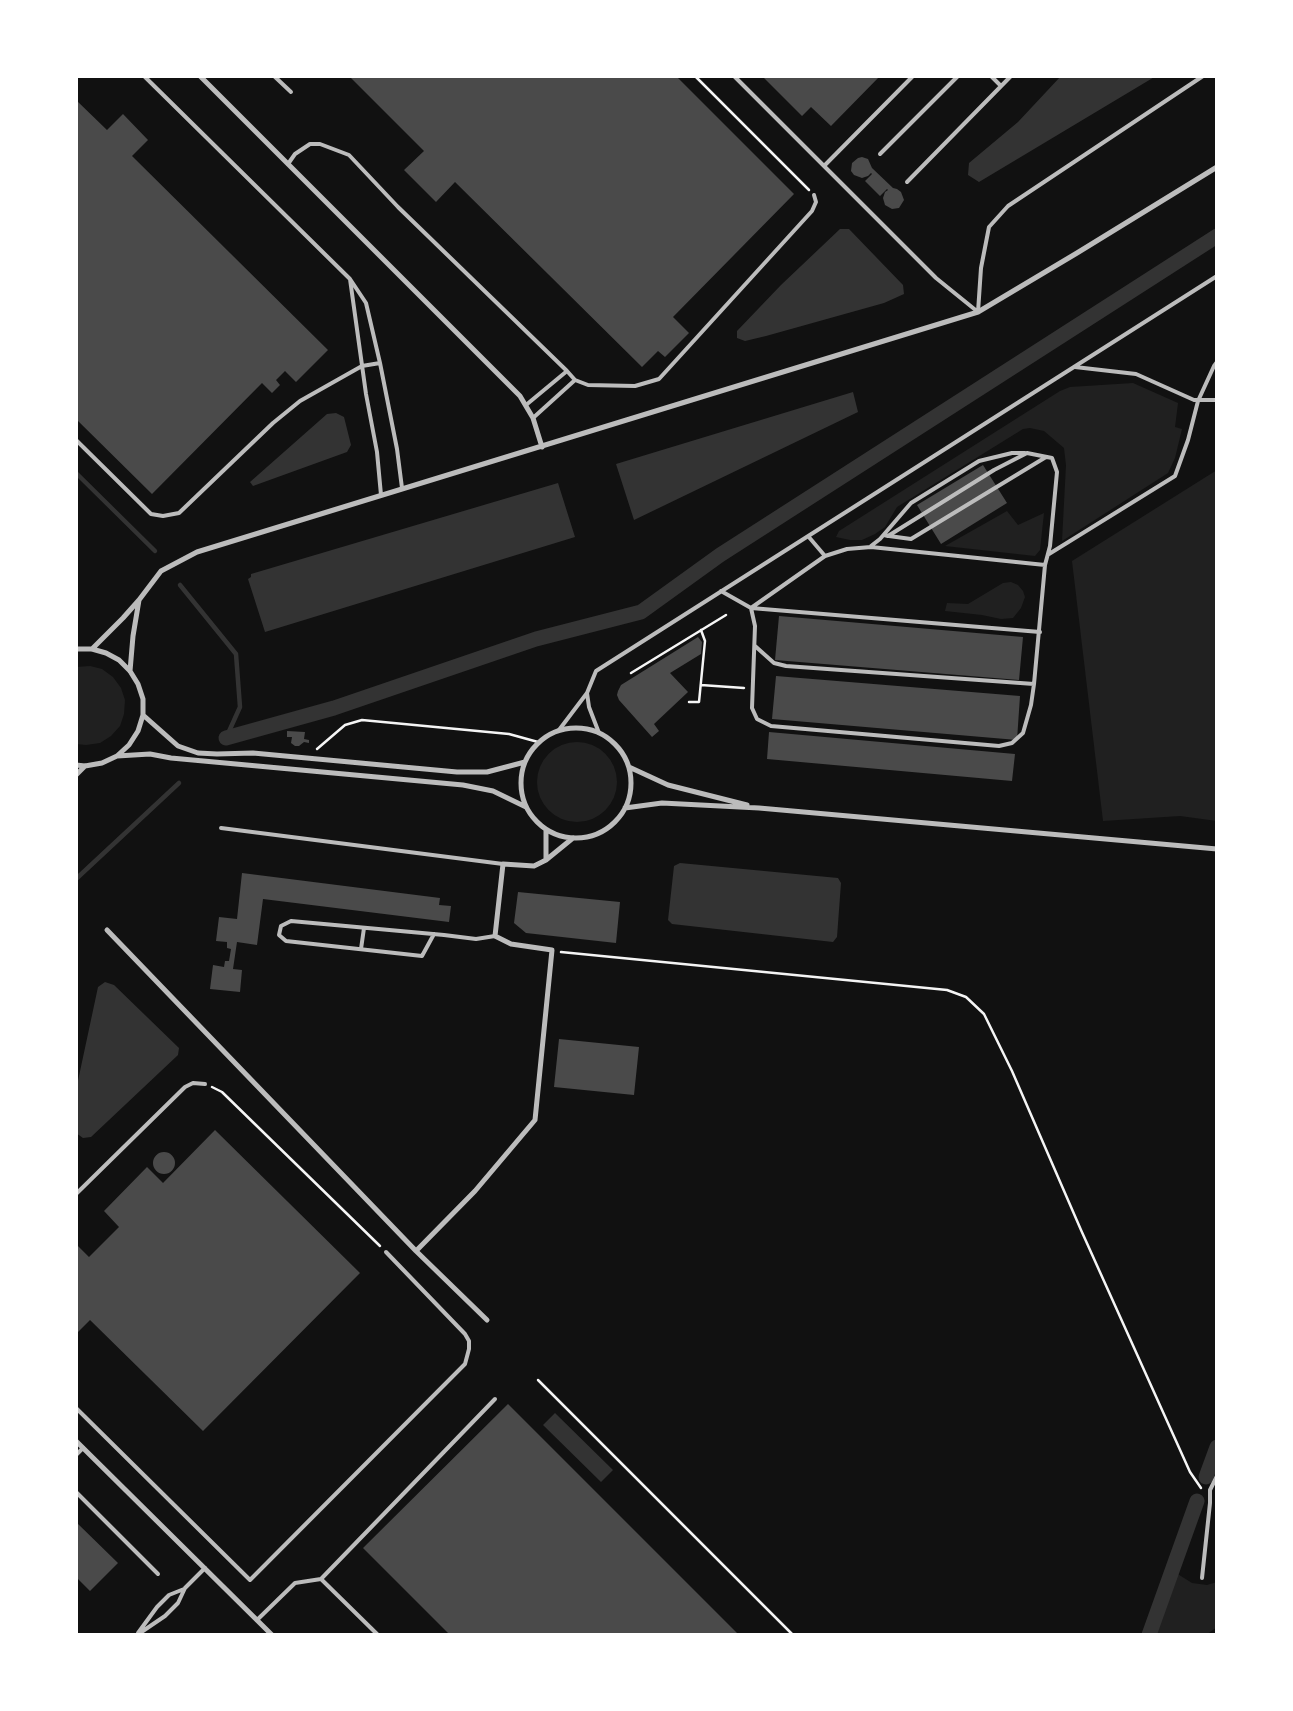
<!DOCTYPE html>
<html>
<head>
<meta charset="utf-8">
<style>
	body { margin:0 }
	#map { position:relative; width:1293px; height:1711px; overflow:hidden; background:#111; font-family:Georgia,serif }
	canvas { display:block }
	.frame { position:absolute; inset:0; border:78px solid #fff; pointer-events:none }
</style>
</head>
<body>
<div id="map">
<canvas width="1293" height="1711"></canvas>
<div class="frame"></div>
</div>
<script>
const g = document.querySelector('canvas').getContext('2d');
g.lineJoin = 'round';
function fill(path, color) { g.fillStyle = color; g.fill(path, 'evenodd'); }
const poly = rows => new Path2D(rows.map(r => 'M' + r).join(''));
function stroke(path, color, width, dash) { g.strokeStyle = color; g.lineWidth = width; g.lineCap = dash ? 'butt' : 'round'; g.setLineDash(dash || []); g.stroke(path); }
const green = poly([
	[1133,383,1178,403,1175,427,1182,429,1175,458,1168,473,1062,541,1066,465,1064,448,1044,431,1030,428,1023,429,897,507,885,527,875,534,862,540,850,540,836,537,839,531,1060,391,1070,387],
	[1217,470,1217,821,1180,816,1103,821,1072,561],
	[1007,511,1018,525,1044,513,1040,550,1035,556,945,546],
	[1011,582,1018,585,1023,591,1025,597,1021,608,1013,618,1001,619,982,615,945,611,947,603,968,604,1003,583],
	[90,666,102,669,113,677,121,688,125,700,124,714,120,726,111,736,100,743,86,745,76,744,76,667],
	'537 782a40 40 0 1 1 80 0a40 40 0 1 1-80 0Z',
	[1176,1573,1192,1583,1207,1585,1217,1582,1217,1627,1206,1635,1153,1635]
]);
const water = poly([
	[1061,76,1156,76,979,182,968,175,969,163,1018,122],
	[840,229,849,229,903,285,904,294,884,303,766,336,745,341,737,338,737,331,781,285],
	[853,392,858,412,634,520,616,464],
	[336,413,344,417,351,445,347,452,253,486,250,482,327,414],
	[558,483,575,537,265,632,248,579,251,577,251,574],
	[680,863,838,878,841,883,837,937,833,942,672,924,668,920,674,866],
	[105,982,114,985,179,1048,178,1055,91,1137,83,1138,76,1133,76,1090,98,987],
	[555,1413,613,1470,601,1482,543,1425]
]);
const stream = poly([
	[76,473,155,551],
	[180,585,236,654,240,707,226,738],
	[76,879,179,783]
]);
const canal = poly([
	[226,738,334,708,536,639,641,612,720,555,1217,236],
	[1206,1477,1217,1447],
	[1149,1635,1197,1501]
]);
const building = poly([
	[349,76,676,76,794,194,673,317,689,333,665,357,658,351,642,367,455,182,436,202,404,170,424,151],
	[762,76,880,76,831,126,811,107,802,116],
	[76,100,107,130,123,114,148,140,132,156,328,350,296,382,285,371,276,380,280,385,272,393,262,383,152,494,76,419],
	[862,157,868,159,872,168,893,188,897,189,901,192,904,200,899,208,892,209,885,205,883,198,885,192,888,190,887,189,880,196,865,181,872,174,871,173,868,176,862,178,854,175,851,171,852,163,858,158],
	[983,465,1007,503,941,544,917,505],
	[779,616,1023,637,1019,680,775,660],
	[698,637,702,642,701,654,670,673,688,692,654,724,659,731,652,737,619,700,617,695,618,691,621,685],
	[776,676,1020,696,1017,740,772,719],
	[287,731,305,732,304,739,309,740,309,743,304,742,299,746,295,746,291,743,292,737,287,737],
	[769,732,1015,754,1012,781,767,759],
	[242,873,440,898,439,905,451,906,449,922,263,899,257,945,237,942,233,969,242,970,240,992,210,989,213,965,224,967,225,961,229,961,231,949,227,948,227,942,216,941,219,917,237,919],
	[518,892,620,902,616,943,526,933,514,923],
	[559,1039,639,1047,634,1095,554,1087],
	[215,1130,360,1273,203,1431,90,1320,76,1334,76,1244,89,1257,119,1227,104,1211,147,1167,163,1183],
	'153 1163a11 11 0 1 1 22 0a11 11 0 1 1-22 0Z',
	[508,1404,739,1635,450,1635,363,1548],
	[76,1522,118,1563,90,1591,78,1579,76,1580]
]);
const path = poly([
	[695,76,809,190],
	[631,673,726,615],
	[701,685,744,688],
	[689,702,699,702,705,641,701,630],
	[317,749,345,725,362,720,509,734,538,742],
	[561,952,947,990,966,997,984,1014,1012,1071,1081,1230,1190,1472,1201,1488],
	[212,1087,222,1092,380,1246],
	[538,1380,793,1635]
]);
const service = poly([
	[144,76,350,279],
	[274,76,291,92],
	[734,76,936,278,978,312],
	[991,76,1001,86],
	[880,154,958,76],
	[288,164,295,154,310,144,320,144,349,155,398,207,567,371,526,405],
	[824,166,913,76],
	[907,182,1011,76],
	[978,312,981,268,989,227,1008,206,1203,76],
	[1075,367,1136,374,1194,400,1217,400],
	[567,371,575,380,588,385,635,386,659,379,812,211,816,202,814,195],
	[533,418,575,380],
	[76,440,151,514,163,516,179,513,273,423,300,401,362,366,380,363],
	[381,495,377,452,366,394,350,279,366,303,380,363,397,449,402,488],
	[884,535,888,536,994,470,1027,453,1052,458,1057,472,1050,546,1045,565],
	[889,536,911,539,1046,457],
	[871,546,880,539,911,503,979,461,1012,453,1025,453],
	[1049,554,1175,476,1188,440,1198,401,1214,366,1217,362],
	[721,591,751,608,755,626,752,708,757,719,771,726,999,746,1012,743,1023,733,1031,705,1034,684,1045,565,871,547,847,549,825,556,808,536],
	[751,608,1040,632],
	[751,608,825,556],
	[755,646,774,663,786,666,1034,684],
	[587,693,596,671,1217,276],
	[559,730,587,693,589,707,599,733],
	[221,828,503,864],
	[434,934,422,956,286,941,279,935,281,926,291,921,444,935,476,939,495,936],
	[361,949,364,928],
	[76,1194,185,1087,193,1083,205,1084],
	[76,1408,250,1580,465,1364,469,1349,469,1341,465,1334,386,1252],
	[76,1455,83,1448],
	[76,1492,158,1574],
	[1202,1578,1210,1503,1210,1490,1217,1476],
	[321,1579,378,1635],
	[257,1620,295,1583,321,1579,495,1399],
	[138,1633,157,1607,169,1595,184,1589],
	[137,1635,165,1616,178,1603,185,1588,205,1568]
]);
const minor = poly([
	[200,76,520,396,533,418,542,447],
	[139,600,161,571,197,552,978,312,1077,253,1217,167],
	[76,649,92,649,106,653,119,660,130,671,138,684,143,699,143,715,138,731,129,745,117,756,102,763,85,766,76,765],
	[92,649,123,618,139,600,133,636,130,671],
	[143,715,178,746,198,753,217,754,253,753,457,772,487,772,525,762],
	'521 783a55 55 0 1 1 110 0a55 55 0 1 1-110 0Z',
	[117,756,150,754,171,758,463,785,493,791,526,807],
	[629,767,668,785,747,805],
	[76,775,85,766],
	[625,808,662,803,759,808,1217,849],
	[546,830,546,860,573,838],
	[107,930,416,1251,487,1320],
	[416,1251,475,1191,535,1120,552,950,511,944,495,936,503,864,534,866,546,860],
	[76,1441,272,1635]
]);
fill(green, '#202020');
fill(water, '#333');
stroke(stream, '#333', 4.5);
stroke(canal, '#333', 15);
fill(building, '#4a4a4a');
stroke(path, '#f5f5f5', 2.5);
stroke(service, '#bcbcbc', 4);
stroke(minor, '#bcbcbc', 5);
</script>
</body>
</html>
